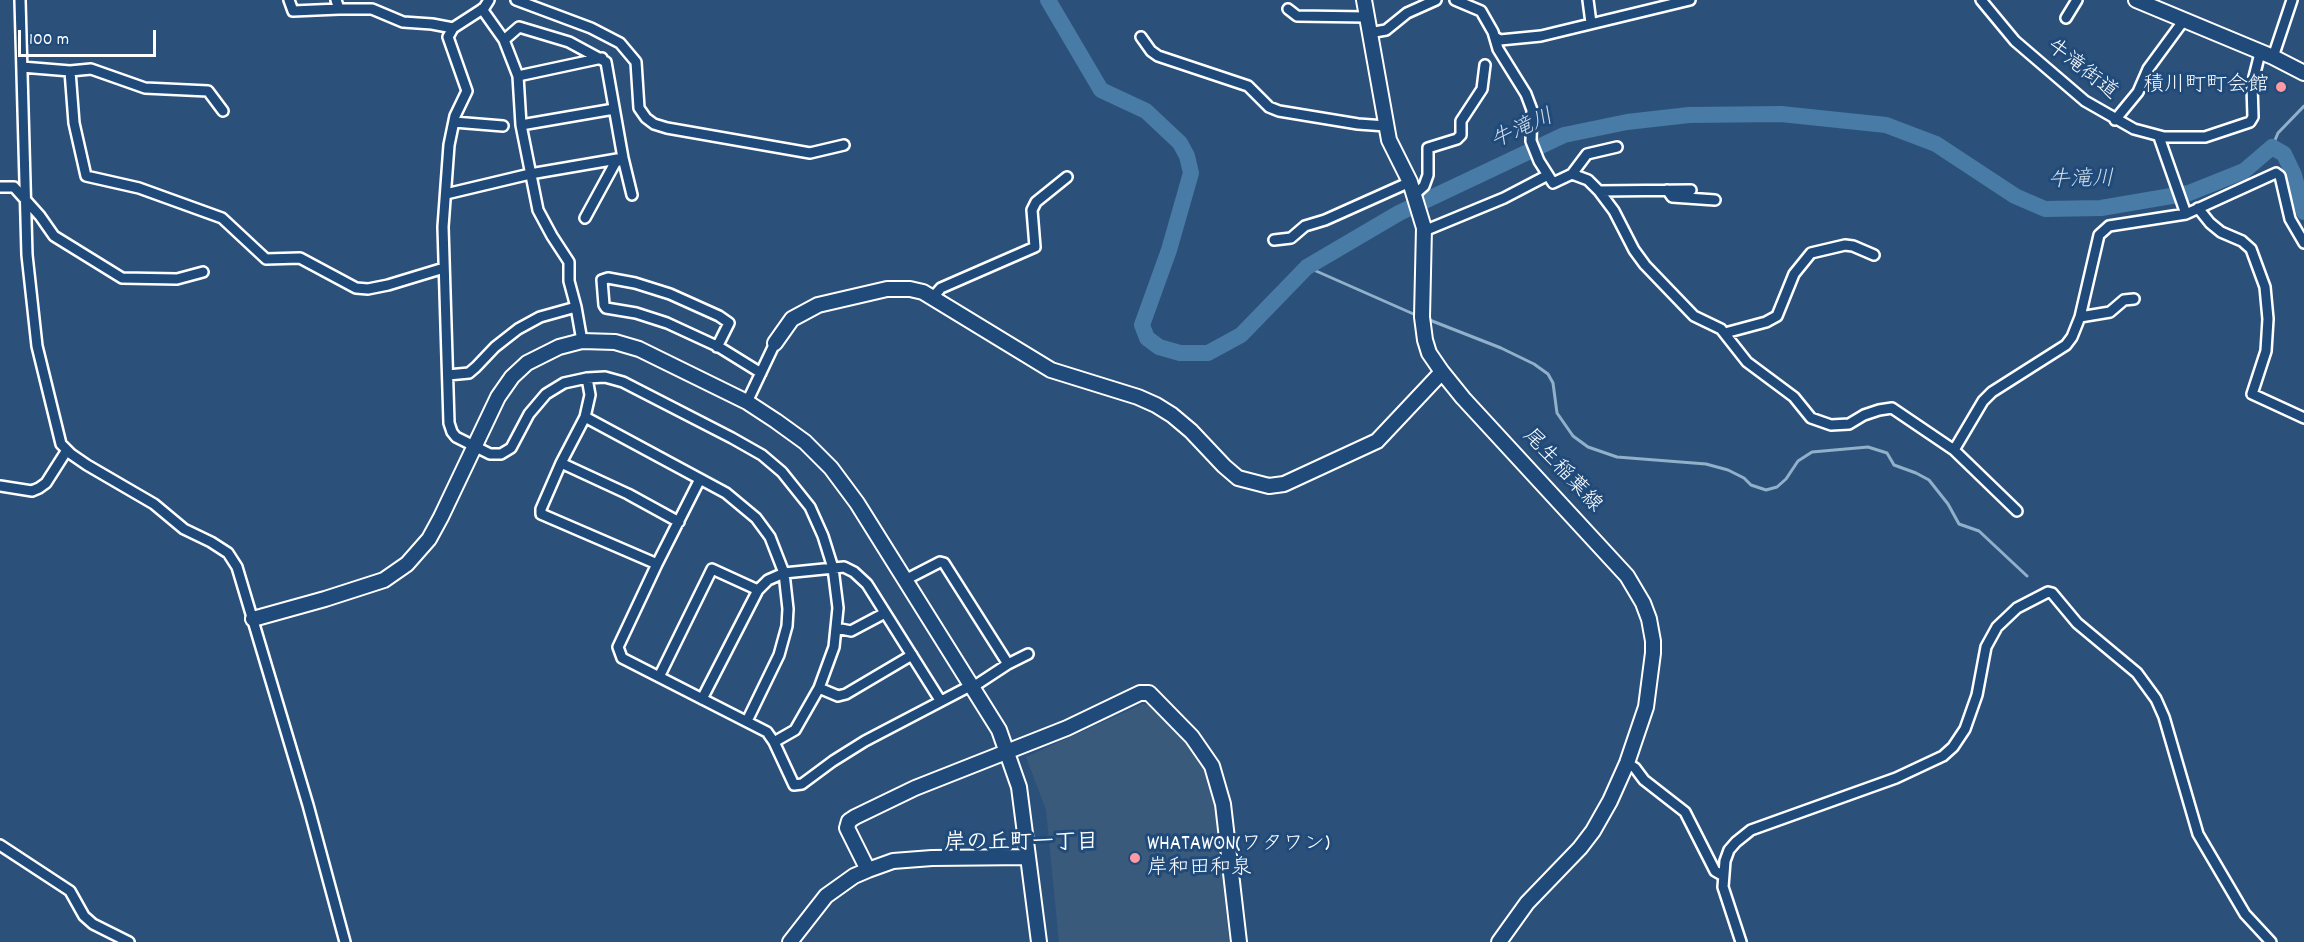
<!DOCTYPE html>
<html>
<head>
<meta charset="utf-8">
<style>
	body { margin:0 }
	#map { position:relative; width:2304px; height:942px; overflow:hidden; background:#2b517b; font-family:Dekko,sans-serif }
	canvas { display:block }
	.scale { position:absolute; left:18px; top:30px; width:138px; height:27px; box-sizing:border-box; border:3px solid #fff; border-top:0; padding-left:8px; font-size:18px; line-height:21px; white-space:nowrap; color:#fff; -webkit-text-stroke:4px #1f4a7a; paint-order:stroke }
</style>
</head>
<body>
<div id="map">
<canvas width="2304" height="942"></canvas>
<div class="scale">100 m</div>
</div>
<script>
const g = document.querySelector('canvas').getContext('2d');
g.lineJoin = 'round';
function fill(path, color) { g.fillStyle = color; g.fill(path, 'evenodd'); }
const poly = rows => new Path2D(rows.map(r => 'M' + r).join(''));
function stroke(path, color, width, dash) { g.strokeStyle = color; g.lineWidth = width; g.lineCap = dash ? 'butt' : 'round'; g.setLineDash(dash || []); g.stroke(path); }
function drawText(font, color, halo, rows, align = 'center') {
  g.font = font + ' Dekko,"Klee One",sans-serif'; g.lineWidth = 6; g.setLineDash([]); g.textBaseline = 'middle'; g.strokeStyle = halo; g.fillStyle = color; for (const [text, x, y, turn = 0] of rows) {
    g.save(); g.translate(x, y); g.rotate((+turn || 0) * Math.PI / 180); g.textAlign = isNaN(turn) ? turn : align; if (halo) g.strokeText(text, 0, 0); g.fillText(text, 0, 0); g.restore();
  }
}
const built = poly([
	[1143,704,1150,705,1190,746,1206,768,1214,795,1229,942,1059,942,1046,810,1026,757]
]);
const stream = poly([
	[2272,147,2278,133,2304,106],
	[1307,267,1418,316],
	[1427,319,1501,348,1534,364,1548,374,1553,383,1557,413,1573,436,1588,447,1617,457,1706,464,1728,470,1744,478,1751,485,1766,490,1777,487,1786,479,1798,461,1812,452,1868,447,1887,453,1894,465,1916,473,1929,480,1948,504,1959,524,1979,531,2027,576]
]);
const river = poly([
	[1048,0,1101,90,1146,111,1180,143,1187,156,1191,173,1169,250,1142,325,1147,338,1159,347,1180,353,1208,353,1241,335,1307,267,1399,213,1564,135,1627,122,1689,115,1781,114,1886,125,1936,144,2015,196,2045,209,2101,208,2189,193,2244,171,2272,147,2284,154,2294,175,2304,212]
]);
const street = poly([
	[20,0,27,255,37,346,61,444,71,454,87,465,154,504,184,529,211,542,228,553,237,567,308,805,345,942],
	[289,0,293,11,339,9,336,0],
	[489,0,484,8,453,28,448,37,467,91,455,116,449,145,443,227,449,423,452,432,456,437,490,454,501,454,511,448,529,414,546,394,564,383,587,378,605,377,623,382,732,438,762,455,782,472,810,507,823,536,833,568,838,608,834,647,819,688,795,730,774,742],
	[516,0,591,28,620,43,636,62,639,108,646,118,654,124,667,128,810,153,844,145],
	[1455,0,1481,11,1493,32,1498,49,1526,94,1532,110,1531,141,1539,161,1553,183,1572,174,1588,180,1599,191,1614,211,1634,250,1645,265,1694,316,1721,329,1747,362,1794,397,1811,418,1831,425,1849,424,1864,415,1879,410,1892,408,1954,450,2017,511],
	[1588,0,1591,23],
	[1981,0,2015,41,2085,101,2134,129,2164,137,2205,137,2250,122,2253,117,2252,85,2260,53],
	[339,9,372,9,403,22,432,24,453,28],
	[482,9,504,40,518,76,521,125,538,210,552,236,569,262,569,281,576,307],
	[1288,9,1297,16,1366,17],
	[2066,18,2077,0],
	[1369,33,1386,30,1407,13,1436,0],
	[1141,37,1151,51,1158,56,1248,86,1269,107,1279,111,1358,124,1386,126],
	[1495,37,1500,40,1541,36,1690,0],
	[504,40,519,27,569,42,606,62,623,158,615,163,585,218],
	[2273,57,2292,0],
	[22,67,70,71,74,123,86,176,139,188,222,218,266,259,300,258,356,288,368,289,388,285,444,268],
	[70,71,91,69,145,88,208,91,223,111],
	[518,76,602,58],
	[2115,120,2138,92,2148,69,2184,20],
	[454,122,503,126],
	[521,125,614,109],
	[2159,137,2186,214],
	[1572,174,1587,154,1617,147],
	[0,187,14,187,40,216,54,236,122,278,177,279,203,272],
	[1667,190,1672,197,1715,200],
	[1599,191,1691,190],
	[446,194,530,174,623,158,632,195],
	[1414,195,1424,186,1428,175,1428,148,1457,139,1461,135,1461,121,1482,89,1485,65],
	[2198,208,2210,223,2221,232,2242,241,2251,249,2265,287,2268,319,2266,351,2252,394,2304,418],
	[1424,231,1504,198,1548,175],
	[1274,240,1291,238,1305,226,1325,220,1410,182],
	[933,297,941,288,1035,247,1032,210,1036,202,1067,177],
	[2080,317,2110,312,2124,300,2134,299],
	[1725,333,1766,322,1777,316,1794,274,1811,253,1845,245,1853,246,1874,255],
	[717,347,729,323,719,316,670,294,635,283,608,278,602,280,604,305,606,308,636,313,667,323,719,347,761,373],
	[448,375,469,373,476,367,495,347,518,329,540,317,576,307,582,341],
	[587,378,590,395,585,417,561,463,541,509,541,514,657,564],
	[747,402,775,343],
	[585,417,726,493,756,518,770,537,784,573,788,609,787,626,779,655,747,721],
	[1954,450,1983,401,1992,392,2066,345,2072,337,2080,317,2099,235,2109,226,2186,214,2276,173,2280,176,2290,219,2304,243],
	[561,463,628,494,679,522],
	[700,479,657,564,618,647,622,658,767,732,774,742,794,785,802,784,833,761,865,741,972,685],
	[0,486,32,491,39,488,46,483,67,450],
	[905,580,940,562,944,563,1008,664],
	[836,628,851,631,885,613],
	[659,677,712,569,758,590],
	[973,687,1008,664,1028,654],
	[819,688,838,696,846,694,912,655],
	[702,699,758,590,768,580,784,573,844,567,854,572,867,584,940,700],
	[1627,763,1635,768,1644,780,1685,812,1715,871,1722,875],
	[0,845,70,891,84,916,93,924,129,942],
	[1741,942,1723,887,1725,861,1729,850,1736,842,1751,830,1896,778,1943,756,1953,747,1965,729,1977,695,1986,647,1997,627,2017,608,2048,592,2052,593,2077,623,2137,673,2156,699,2164,717,2198,834,2245,914,2271,942]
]);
const secondary = poly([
	[1364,0,1389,140,1410,182,1424,228,1422,317,1425,340,1429,353,1442,372,1463,398,1627,576,1643,603,1649,619,1653,641,1653,653,1646,707,1627,763,1610,801,1593,831,1580,848,1527,903,1499,942],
	[2136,0,2273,57,2304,73],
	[775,343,792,319,818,305,887,289,910,289,923,292,1051,370,1138,397,1156,405,1172,415,1191,431,1224,466,1238,478,1269,486,1284,484,1377,441,1442,372],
	[253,619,325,599,384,580,407,564,429,539,441,517,498,397,512,377,527,363,559,347,582,341,615,342,639,349,747,402,776,421,805,442,831,468,857,503,999,730,1019,787,1039,942],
	[868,870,847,828,849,821,855,817,915,788,1067,728,1140,693,1149,693,1192,737,1212,766,1223,804,1239,942],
	[790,942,826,896,854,876,868,870,893,861,932,858,1028,857]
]);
const markers = [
	[2281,87,6,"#ff9aa2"],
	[1135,858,6,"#ff9aa2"]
];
const streetNames = [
	["牛滝街道",2081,71,38],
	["尾生稲葉線",1561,472,47]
];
const poiNames = [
	["積川町町会館",2269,87],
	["WHATAWON(ワタワン)",1147,846,"left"],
	["岸和田和泉",1147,870,"left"]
];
const waterNames = [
	["牛滝川",1523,131,-24],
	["牛滝川",2081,182,-1]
];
const neighbourhoodNames = [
	["岸の丘町一丁目",1021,845]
];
fill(built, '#3a5a7c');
stroke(stream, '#91b0c9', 3);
stroke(river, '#487ba5', 16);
stroke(street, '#fff', 14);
stroke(secondary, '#fff', 18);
stroke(street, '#1f4a7a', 9);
stroke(secondary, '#1f4a7a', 14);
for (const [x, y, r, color] of markers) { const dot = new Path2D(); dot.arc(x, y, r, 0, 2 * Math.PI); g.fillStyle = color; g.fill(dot); stroke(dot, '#1f4a7a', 2); }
drawText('21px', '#fff', '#1f4a7a', streetNames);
drawText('21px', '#fff', '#1f4a7a', poiNames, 'right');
drawText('italic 22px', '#d1dee8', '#1f4a7a', waterNames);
drawText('bold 22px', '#fff', '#1f4a7a', neighbourhoodNames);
</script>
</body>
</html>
